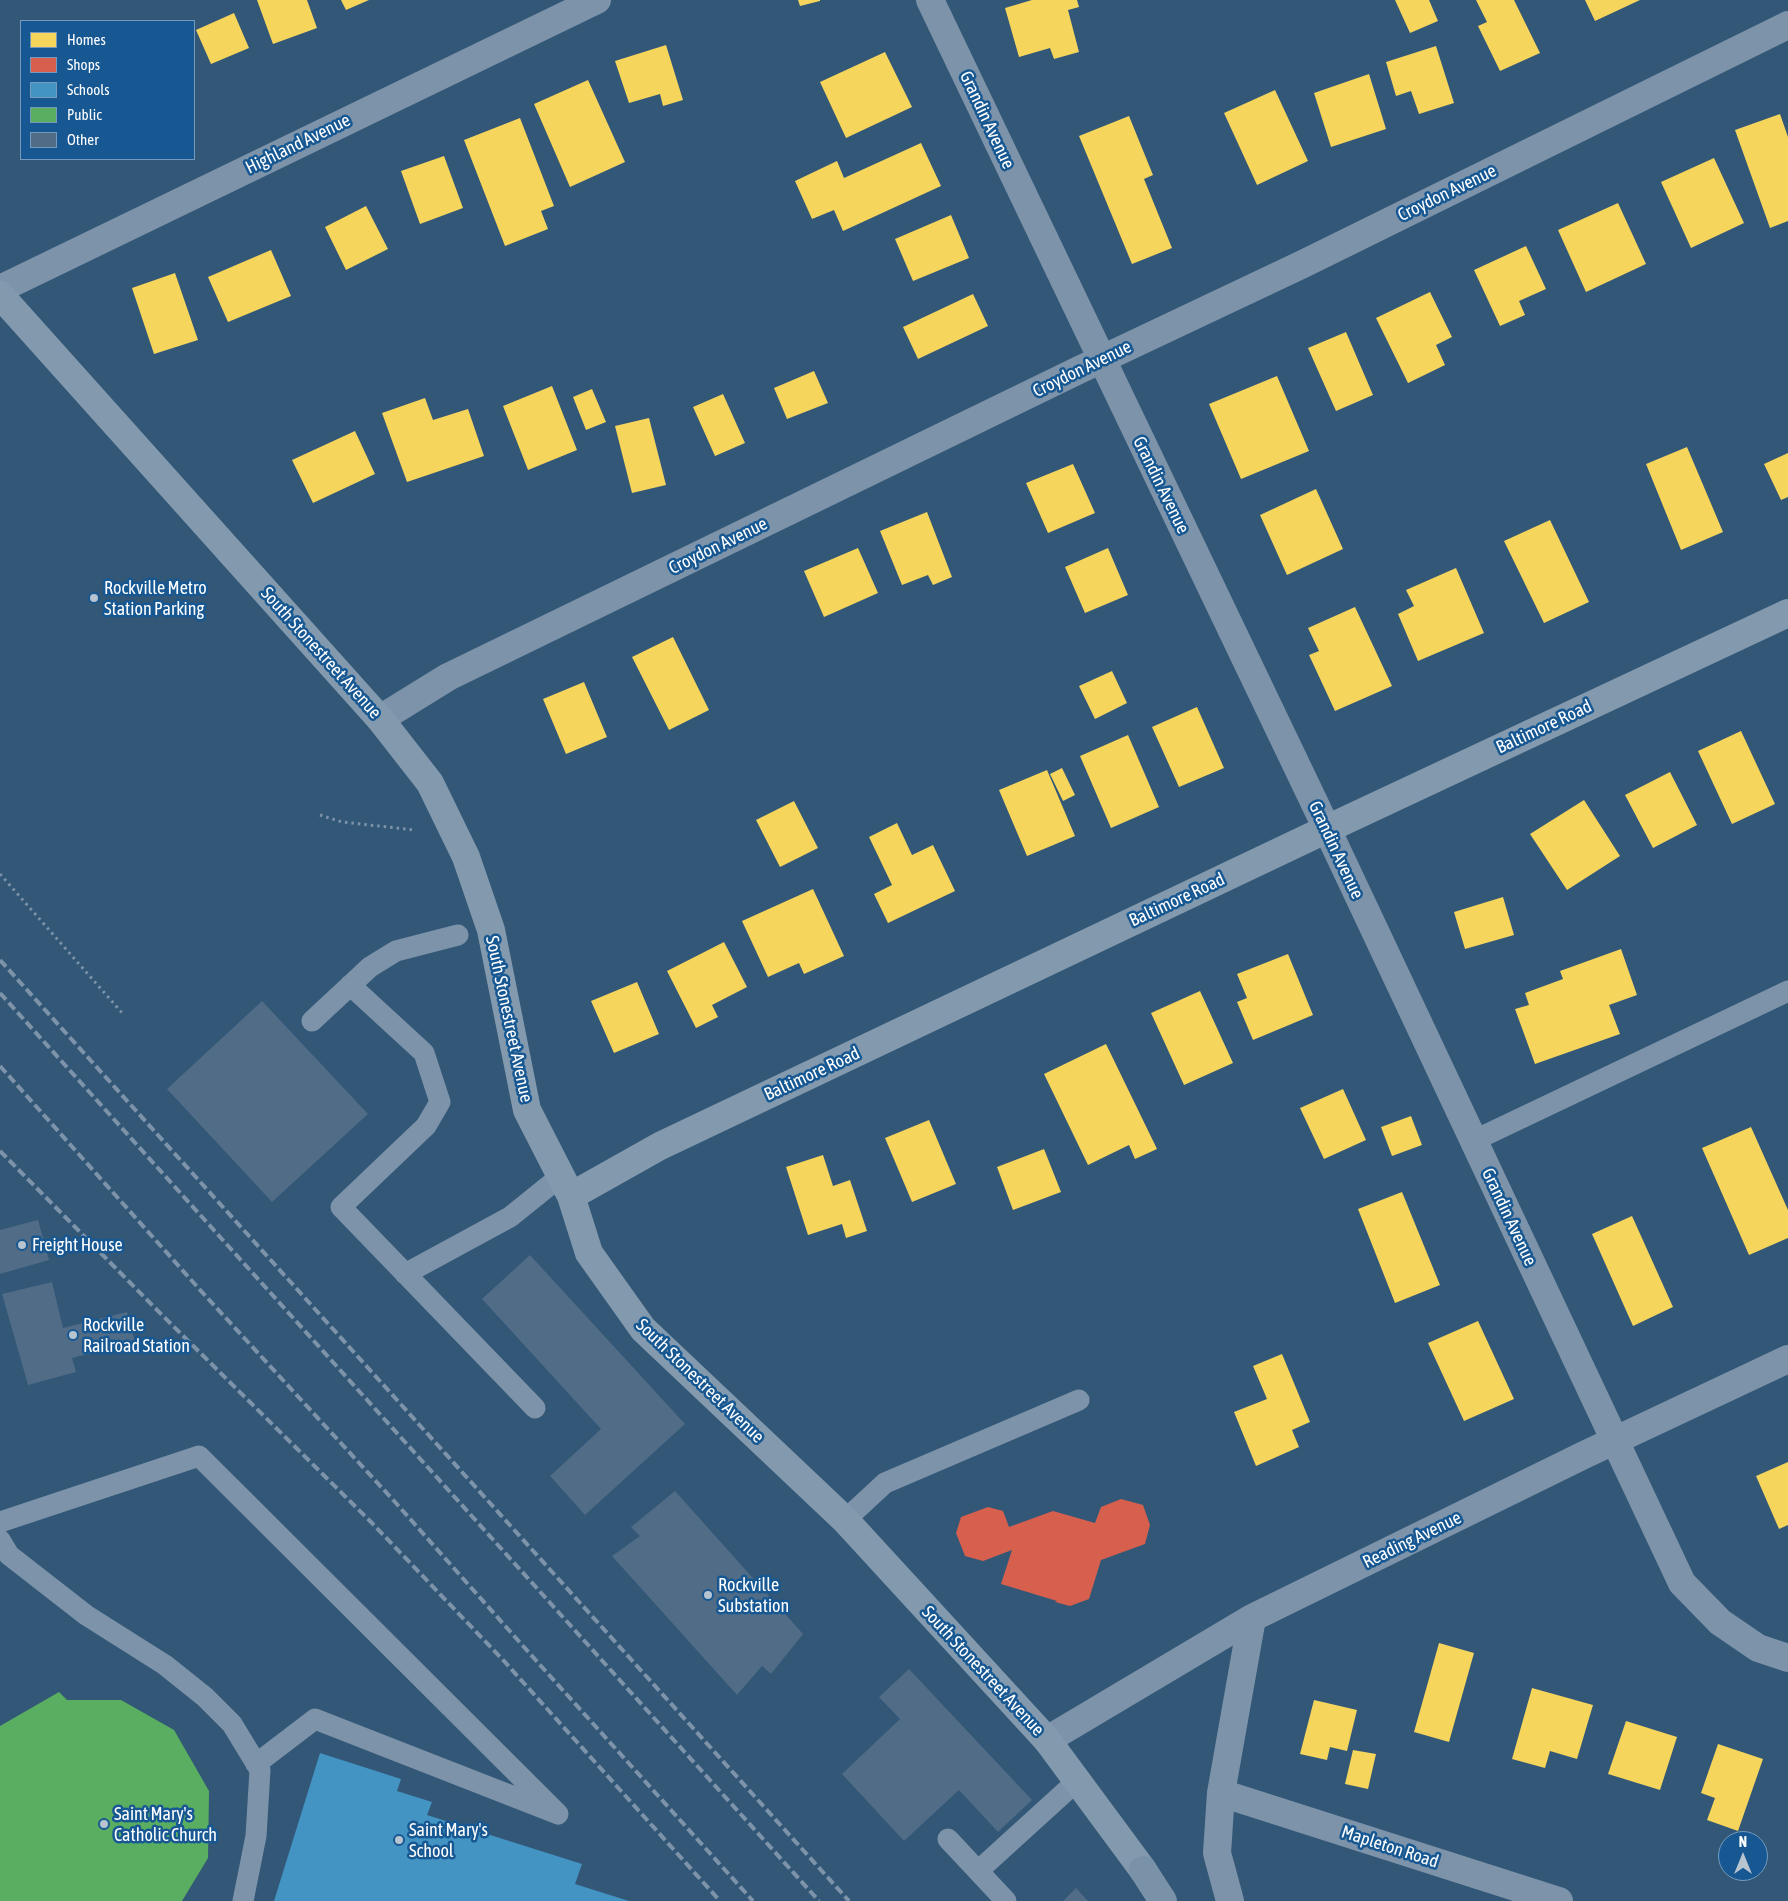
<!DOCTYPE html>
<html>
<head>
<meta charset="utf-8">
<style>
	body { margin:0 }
	#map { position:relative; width:1788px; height:1901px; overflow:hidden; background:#335777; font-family:"Asap Condensed",sans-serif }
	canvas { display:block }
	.legend { position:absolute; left:20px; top:20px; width:175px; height:140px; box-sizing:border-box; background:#175893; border:1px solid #749bbe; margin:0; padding:6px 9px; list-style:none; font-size:15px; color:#fff }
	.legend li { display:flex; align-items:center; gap:10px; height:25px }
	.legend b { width:25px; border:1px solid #749bbe }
	.north { position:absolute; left:1718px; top:1831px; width:50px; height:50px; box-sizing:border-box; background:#175893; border:1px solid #749bbe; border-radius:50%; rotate:0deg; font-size:14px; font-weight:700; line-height:20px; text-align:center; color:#fff }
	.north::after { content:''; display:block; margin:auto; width:18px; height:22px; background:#b8c4cf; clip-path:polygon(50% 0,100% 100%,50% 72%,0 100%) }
</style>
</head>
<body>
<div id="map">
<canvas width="1788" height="1901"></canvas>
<ul class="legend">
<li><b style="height:14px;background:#f6d55c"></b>Homes</li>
<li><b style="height:14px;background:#d6604d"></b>Shops</li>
<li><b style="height:14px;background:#4393c3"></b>Schools</li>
<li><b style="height:14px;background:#5aae61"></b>Public</li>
<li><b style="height:14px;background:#506c86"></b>Other</li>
</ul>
<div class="north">N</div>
</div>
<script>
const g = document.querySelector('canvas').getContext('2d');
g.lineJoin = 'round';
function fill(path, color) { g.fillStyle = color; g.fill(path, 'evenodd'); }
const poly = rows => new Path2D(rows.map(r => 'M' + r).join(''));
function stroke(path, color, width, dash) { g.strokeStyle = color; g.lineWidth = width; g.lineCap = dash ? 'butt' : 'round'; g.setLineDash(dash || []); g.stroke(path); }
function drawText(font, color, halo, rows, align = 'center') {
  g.font = font + ' "Asap Condensed",sans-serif'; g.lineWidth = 5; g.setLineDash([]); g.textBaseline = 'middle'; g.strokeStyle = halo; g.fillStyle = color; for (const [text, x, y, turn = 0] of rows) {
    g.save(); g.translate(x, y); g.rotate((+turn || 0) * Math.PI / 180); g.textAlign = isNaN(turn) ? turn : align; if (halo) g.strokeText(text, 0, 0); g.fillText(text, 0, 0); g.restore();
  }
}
const homes = poly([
	[257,0,307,0,317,28,273,44],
	[341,0,369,0,346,10],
	[798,0,820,0,820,1,800,6],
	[1032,0,1077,0,1079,7,1068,10,1079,52,1054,59,1050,48,1019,57,1005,8],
	[1395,0,1429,0,1438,21,1410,33],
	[1476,0,1514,0,1540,53,1500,71,1478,26,1487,22],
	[1585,0,1640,0,1595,21],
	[234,13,249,48,211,64,196,30],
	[666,45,683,100,663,106,660,94,629,103,615,61],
	[1436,46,1454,103,1419,114,1411,91,1396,96,1386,62],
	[885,52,912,107,846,138,820,82],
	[1369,74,1386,129,1331,147,1314,93],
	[588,80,625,162,570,187,534,104],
	[1275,90,1308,161,1257,185,1224,113],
	[1780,114,1788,137,1788,221,1770,228,1735,130],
	[1129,116,1153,175,1144,179,1172,248,1132,264,1079,136],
	[520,118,554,206,541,211,548,229,505,246,464,140],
	[921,143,941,186,843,231,834,210,812,219,795,181,837,161,844,178],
	[444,156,463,208,420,224,401,171],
	[1714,158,1744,223,1691,248,1661,182],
	[1618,203,1646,264,1586,292,1558,230],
	[366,206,388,249,346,270,325,227],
	[951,215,969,258,913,281,895,239],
	[1526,246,1546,289,1519,301,1525,315,1500,326,1474,270],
	[271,250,291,296,228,322,208,277],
	[175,273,198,340,154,354,132,288],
	[1430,292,1452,337,1436,345,1445,365,1408,383,1376,318],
	[973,294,988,326,918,359,903,327],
	[1346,332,1373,395,1336,411,1308,348],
	[814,371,828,403,787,419,774,388],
	[1277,376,1309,451,1241,479,1209,404],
	[552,386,577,450,528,470,503,406],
	[592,389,606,422,586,430,573,397],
	[723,394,745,443,715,456,693,407],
	[425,398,433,420,468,409,484,456,407,482,382,413],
	[649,418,666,485,632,493,615,426],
	[355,431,375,474,313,503,292,460],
	[1687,447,1723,532,1681,550,1646,464],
	[1788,453,1788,497,1781,500,1764,464],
	[1073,464,1095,513,1048,533,1026,483],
	[1316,489,1343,549,1287,575,1260,515],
	[927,512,952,577,933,585,928,575,902,585,880,531],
	[1550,520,1589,602,1544,623,1504,541],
	[858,548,878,593,824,617,804,571],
	[1108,548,1128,595,1085,613,1065,567],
	[1456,568,1484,633,1418,661,1398,614,1414,606,1406,590],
	[1355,607,1392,686,1335,711,1309,655,1319,651,1308,628],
	[673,637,709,710,669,730,632,657],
	[1112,671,1127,703,1095,719,1079,686],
	[584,682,607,737,566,754,543,699],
	[1197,707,1224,768,1179,787,1152,727],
	[1741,731,1775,804,1732,824,1698,751],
	[1128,735,1159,807,1111,828,1080,756],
	[1062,768,1075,795,1063,801,1050,774],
	[1047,770,1075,836,1027,856,999,790],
	[1670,772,1697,825,1653,848,1625,795],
	[1584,800,1620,856,1567,890,1530,834],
	[794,801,818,848,780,867,756,820],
	[897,823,912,855,933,845,955,891,888,923,874,894,892,885,869,837],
	[813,889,844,956,804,974,799,963,768,977,742,921],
	[1503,897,1514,935,1465,949,1454,912],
	[724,942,747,987,712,1005,718,1017,696,1028,667,971],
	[1621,949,1637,995,1609,1005,1620,1034,1535,1064,1515,1009,1529,1005,1525,993,1563,979,1560,971],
	[1288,954,1313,1015,1253,1040,1237,1002,1247,998,1237,974],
	[637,982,659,1034,614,1053,591,1001],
	[1200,991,1233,1063,1184,1085,1151,1013],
	[1106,1044,1157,1149,1135,1159,1129,1145,1088,1165,1044,1074],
	[1343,1089,1366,1140,1324,1159,1300,1108],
	[1411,1116,1422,1145,1392,1156,1381,1127],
	[929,1120,956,1184,912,1202,885,1138],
	[1751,1127,1788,1210,1788,1238,1749,1255,1702,1148],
	[1044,1149,1061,1192,1013,1210,997,1167],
	[823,1155,833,1186,850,1180,867,1231,846,1238,842,1224,808,1235,786,1167],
	[1402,1192,1440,1285,1395,1303,1358,1209],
	[1632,1216,1673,1307,1633,1326,1592,1234],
	[1478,1321,1514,1399,1464,1421,1428,1343],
	[1282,1354,1310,1422,1292,1430,1299,1447,1256,1466,1234,1412,1267,1399,1253,1366],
	[1788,1462,1788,1525,1779,1529,1756,1476],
	[1439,1643,1474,1653,1449,1742,1414,1732],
	[1532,1688,1593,1705,1577,1759,1550,1751,1545,1768,1512,1759],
	[1314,1700,1357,1710,1347,1751,1330,1747,1327,1760,1300,1754],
	[1626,1721,1677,1737,1660,1790,1608,1774],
	[1718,1744,1763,1759,1738,1831,1707,1820,1715,1798,1701,1793],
	[1353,1750,1376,1754,1368,1789,1345,1784]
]);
const shops = poly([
	[1121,1499,1143,1505,1150,1525,1145,1544,1101,1560,1089,1599,1070,1606,1055,1602,1057,1601,1001,1584,1012,1550,983,1561,965,1556,956,1533,961,1517,988,1507,1003,1511,1009,1527,1053,1511,1095,1523,1101,1507]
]);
const schools = poly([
	[320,1753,401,1779,397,1791,432,1802,427,1815,582,1864,575,1884,629,1901,274,1901]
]);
const public = poly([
	[59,1692,67,1700,121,1700,174,1730,209,1791,208,1858,182,1901,0,1901,0,1726]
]);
const building = poly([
	[262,1001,368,1114,272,1202,167,1089],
	[38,1220,49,1260,0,1274,0,1230],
	[530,1255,685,1424,585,1515,550,1476,601,1429,482,1299],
	[52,1282,63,1328,127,1312,135,1342,72,1358,76,1372,28,1385,2,1294],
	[675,1491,803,1634,771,1674,762,1666,737,1695,612,1556,640,1536,631,1527],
	[909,1669,1032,1800,998,1832,959,1790,904,1841,842,1774,900,1719,879,1697],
	[1076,1888,1088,1901,1063,1901]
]);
const path = poly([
	[320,815,342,822,415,830],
	[0,874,123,1014]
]);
const lane = poly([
	[350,985,424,1053,440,1102,426,1126,341,1207,535,1408],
	[312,1021,370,967,396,951,458,935],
	[1473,1141,1788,991],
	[405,1274,510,1217,561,1176],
	[845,1520,885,1483,1079,1400],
	[0,1522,199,1456,558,1814,315,1719,256,1764],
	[0,1540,9,1555,86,1615,165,1665,205,1697,232,1724,260,1770,256,1836,243,1901],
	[948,1839,1006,1901],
	[978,1871,1077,1781]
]);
const street = poly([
	[930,0,1327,829,1682,1583,1720,1622,1758,1648,1788,1658],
	[0,289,597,0],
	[380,719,448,677,1081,369,1303,264,1788,25],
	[1047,1740,1252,1618,1584,1455,1788,1359],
	[1221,1793,1559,1901],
	[1230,1901,1217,1853,1221,1793,1252,1618]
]);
const secondary = poly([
	[0,295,380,719,430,783,466,857,491,930,527,1110,571,1196,589,1253,643,1329,845,1520,1047,1740,1143,1870],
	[571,1196,660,1146,1327,829,1788,613]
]);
const primary = poly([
	[1143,1870,1163,1901]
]);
const rail = poly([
	[0,960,849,1901],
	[0,993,819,1901],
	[0,1066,201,1291,395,1502,523,1646,753,1901],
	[0,1151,162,1315,371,1522,504,1661,720,1901]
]);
const markers = [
	[94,598,5,"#b8c4cf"],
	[22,1245,5,"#b8c4cf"],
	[73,1335,5,"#b8c4cf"],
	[708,1595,5,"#b8c4cf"],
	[104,1824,5,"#b8c4cf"],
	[399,1840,5,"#b8c4cf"]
];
const streetNames = [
	["Grandin Avenue",987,120,65],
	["Highland Avenue",298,144,-26],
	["Croydon Avenue",1447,193,-26],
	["Croydon Avenue",1082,369,-26],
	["Grandin Avenue",1161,485,64],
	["Croydon Avenue",718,546,-26],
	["South Stonestreet Avenue",321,653,48],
	["Baltimore Road",1544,727,-25],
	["Grandin Avenue",1336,850,65],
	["Baltimore Road",1177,900,-25],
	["South Stonestreet Avenue",509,1019,78],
	["Baltimore Road",812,1074,-25],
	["Grandin Avenue",1509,1217,65],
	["South Stonestreet Avenue",700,1381,44],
	["Reading Avenue",1412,1540,-26],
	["South Stonestreet Avenue",983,1671,47],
	["Mapleton Road",1390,1847,18]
];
const poiNames = [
	["Rockville Metro",104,588],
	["Station Parking",104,609],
	["Freight House",32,1245],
	["Rockville",83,1325],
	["Railroad Station",83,1346],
	["Rockville",718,1585],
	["Substation",718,1606],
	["Saint Mary's",114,1814],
	["Catholic Church",114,1835],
	["Saint Mary's",409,1830],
	["School",409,1851]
];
fill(homes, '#f6d55c');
fill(shops, '#d6604d');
fill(schools, '#4393c3');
fill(public, '#5aae61');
fill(building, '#506c86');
stroke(path, '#7c93a9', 3, [2.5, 4]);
stroke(lane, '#7c93a9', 21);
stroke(street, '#7c93a9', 28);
stroke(secondary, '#839aae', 28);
stroke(primary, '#7a92a8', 28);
stroke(rail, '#7c93a9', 4, [9, 4]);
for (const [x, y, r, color] of markers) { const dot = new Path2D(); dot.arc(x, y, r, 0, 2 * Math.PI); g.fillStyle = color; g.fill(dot); stroke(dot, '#175893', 2); }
drawText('18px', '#fff', '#175893', streetNames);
drawText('18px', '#fff', '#175893', poiNames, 'left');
</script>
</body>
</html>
